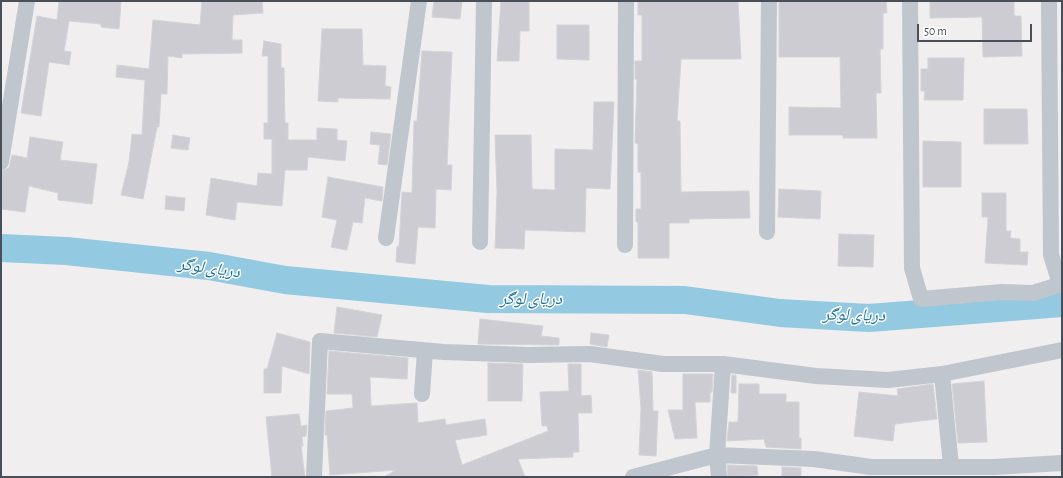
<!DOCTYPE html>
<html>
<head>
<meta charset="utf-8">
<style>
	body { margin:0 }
	#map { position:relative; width:1063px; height:478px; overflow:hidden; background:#f0eeee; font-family:"Alegreya Sans",sans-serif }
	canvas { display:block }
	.frame { position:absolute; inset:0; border:2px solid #484f59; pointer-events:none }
	.scale { position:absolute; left:917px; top:24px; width:115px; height:18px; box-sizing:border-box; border:2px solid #484f59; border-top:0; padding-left:5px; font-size:12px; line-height:14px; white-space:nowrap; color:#484f59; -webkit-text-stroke:3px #fff; paint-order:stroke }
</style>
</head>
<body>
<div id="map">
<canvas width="1063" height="478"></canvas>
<div class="frame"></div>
<div class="scale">50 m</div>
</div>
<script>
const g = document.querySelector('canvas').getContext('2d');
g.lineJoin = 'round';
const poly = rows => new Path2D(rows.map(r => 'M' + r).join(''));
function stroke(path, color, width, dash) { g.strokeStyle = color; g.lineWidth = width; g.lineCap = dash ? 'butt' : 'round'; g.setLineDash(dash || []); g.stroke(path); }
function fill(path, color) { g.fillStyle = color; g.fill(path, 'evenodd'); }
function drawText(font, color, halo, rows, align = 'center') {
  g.font = font + ' "Alegreya Sans","Noto Naskh Arabic",sans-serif'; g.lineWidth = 3; g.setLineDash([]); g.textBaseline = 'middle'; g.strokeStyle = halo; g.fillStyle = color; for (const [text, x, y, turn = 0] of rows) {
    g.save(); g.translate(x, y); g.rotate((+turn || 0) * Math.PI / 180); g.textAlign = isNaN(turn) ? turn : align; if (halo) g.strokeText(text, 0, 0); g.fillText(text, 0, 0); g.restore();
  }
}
const river = poly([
	[1,248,66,251,209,266,285,280,488,299,685,300,780,313,869,318,1062,303]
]);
const building = poly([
	[59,1,121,1,119,29,101,27,101,24,69,21,64,51,71,52,69,65,49,62,41,116,21,113,37,16,57,20,59,1],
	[202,1,262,1,263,13,233,15,232,40,242,40,242,53,182,54,182,58,168,56,167,94,161,94,159,127,157,127,143,199,121,195,129,162,132,134,142,135,145,80,116,77,117,65,149,69,153,20,200,25,202,1],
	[434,1,462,1,460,19,432,17,434,1],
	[501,1,529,1,529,31,520,31,519,61,497,61,501,1],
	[638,1,738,1,741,59,681,59,677,121,680,121,681,192,749,191,750,218,689,219,689,223,669,223,669,258,638,258,638,222,636,222,636,209,641,209,641,172,638,172,638,144,635,143,637,79,635,79,635,61,642,61,642,15,638,15,638,1],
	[779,1,886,1,887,13,883,13,883,49,880,49,881,93,876,93,877,138,843,138,843,135,789,135,789,107,841,108,840,57,779,57,779,1],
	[930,1,1014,1,1014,16,1021,16,1022,56,983,57,982,17,930,18,930,1],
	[557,25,589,25,589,60,557,59,557,25],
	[322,29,362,29,363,65,386,66,385,86,391,87,390,99,338,98,338,102,318,101,322,29],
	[264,41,281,44,281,68,284,68,285,123,288,123,288,140,317,140,317,128,337,129,337,140,347,141,345,161,308,157,307,170,285,170,282,206,237,202,235,220,206,215,211,178,257,186,258,173,272,174,272,139,264,139,264,123,268,123,268,56,262,56,264,41],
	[422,51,452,52,447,165,452,165,451,190,436,189,435,228,418,227,415,264,396,262,397,246,399,247,402,192,412,193,414,121,417,121,422,51],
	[928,58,964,58,963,100,924,100,925,91,921,91,921,69,928,69,928,58],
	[594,102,614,102,610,189,586,188,585,232,525,230,524,249,495,248,497,192,495,135,531,135,532,189,555,190,555,149,593,150,594,102],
	[984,109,1027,109,1028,144,984,144,984,109],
	[371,132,391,134,387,165,378,164,380,145,370,144,371,132],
	[173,135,190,138,188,150,171,148,173,135],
	[30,137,63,142,60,160,97,164,92,204,58,200,58,193,29,186,25,212,1,209,1,171,9,168,12,155,27,158,30,137],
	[923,141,961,142,961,187,923,187,923,141],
	[328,177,383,187,382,201,365,198,362,223,353,222,347,250,331,247,337,220,322,217,328,177],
	[779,189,821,191,820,219,778,217,779,189],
	[982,193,1006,193,1006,231,1011,231,1010,238,1020,239,1020,252,1028,252,1027,265,985,263,988,217,982,217,982,193],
	[166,196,185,198,184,211,165,209,166,196],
	[839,234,874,235,873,267,838,266,839,234],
	[337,307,382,315,377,337,334,333,337,307],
	[480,319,543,326,541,336,559,338,559,345,478,344,480,319],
	[277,333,310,342,309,374,282,366,281,393,264,393,264,369,267,369,277,333],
	[591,333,609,335,607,347,590,344,591,333],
	[329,351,408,358,407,379,370,377,371,406,417,403,418,423,445,419,446,425,485,419,487,435,455,440,462,465,548,431,547,426,542,426,540,392,569,391,568,364,581,364,581,396,591,395,592,413,578,413,579,452,573,452,573,457,518,459,525,477,384,477,396,470,330,475,327,435,325,435,326,411,353,408,352,394,327,394,329,351],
	[488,363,523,364,522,401,488,401,488,363],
	[638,370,652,372,653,411,658,411,656,456,639,455,641,408,638,370],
	[683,374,713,374,712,392,710,392,710,402,695,402,697,438,675,439,668,410,683,410,683,374],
	[732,375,736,375,736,393,731,393,732,375],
	[984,381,987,442,958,443,952,384,984,381],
	[739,384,759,384,759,394,786,394,786,402,799,402,799,438,801,438,801,449,766,447,764,439,727,441,729,422,738,422,739,384],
	[933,384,937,419,895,424,893,441,854,436,859,392,898,396,897,389,933,384],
	[299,414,301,426,307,425,306,436,302,437,303,446,301,446,305,477,272,477,266,417,299,414],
	[727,465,757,466,758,475,728,477,727,465],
	[782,467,801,468,801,477,782,477,782,467]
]);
const minor = poly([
	[910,1,912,268,921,299,1002,292,1033,293,1062,284],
	[1049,1,1051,255,1060,284],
	[1,162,27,1],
	[767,232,769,1],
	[386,238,419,1],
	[480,242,484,1],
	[625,245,626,1],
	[942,374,951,466],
	[422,394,425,351],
	[314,477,320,341,444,352,529,355,590,354,663,364,723,364,816,376,888,380,942,374,1062,350],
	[633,477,717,455,814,459,871,467,994,467,1062,463],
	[719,477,717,455,723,364]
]);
const waterNames = [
	["دریای لوگر",209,268,8],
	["دریای لوگر",531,299],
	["دریای لوگر",854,315,1]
];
stroke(river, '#93c9e1', 28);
fill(building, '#ccccd2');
stroke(building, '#d2d3d8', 1);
stroke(minor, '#c0c6ce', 16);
drawText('italic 17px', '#1d7197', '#fff', waterNames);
</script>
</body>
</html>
